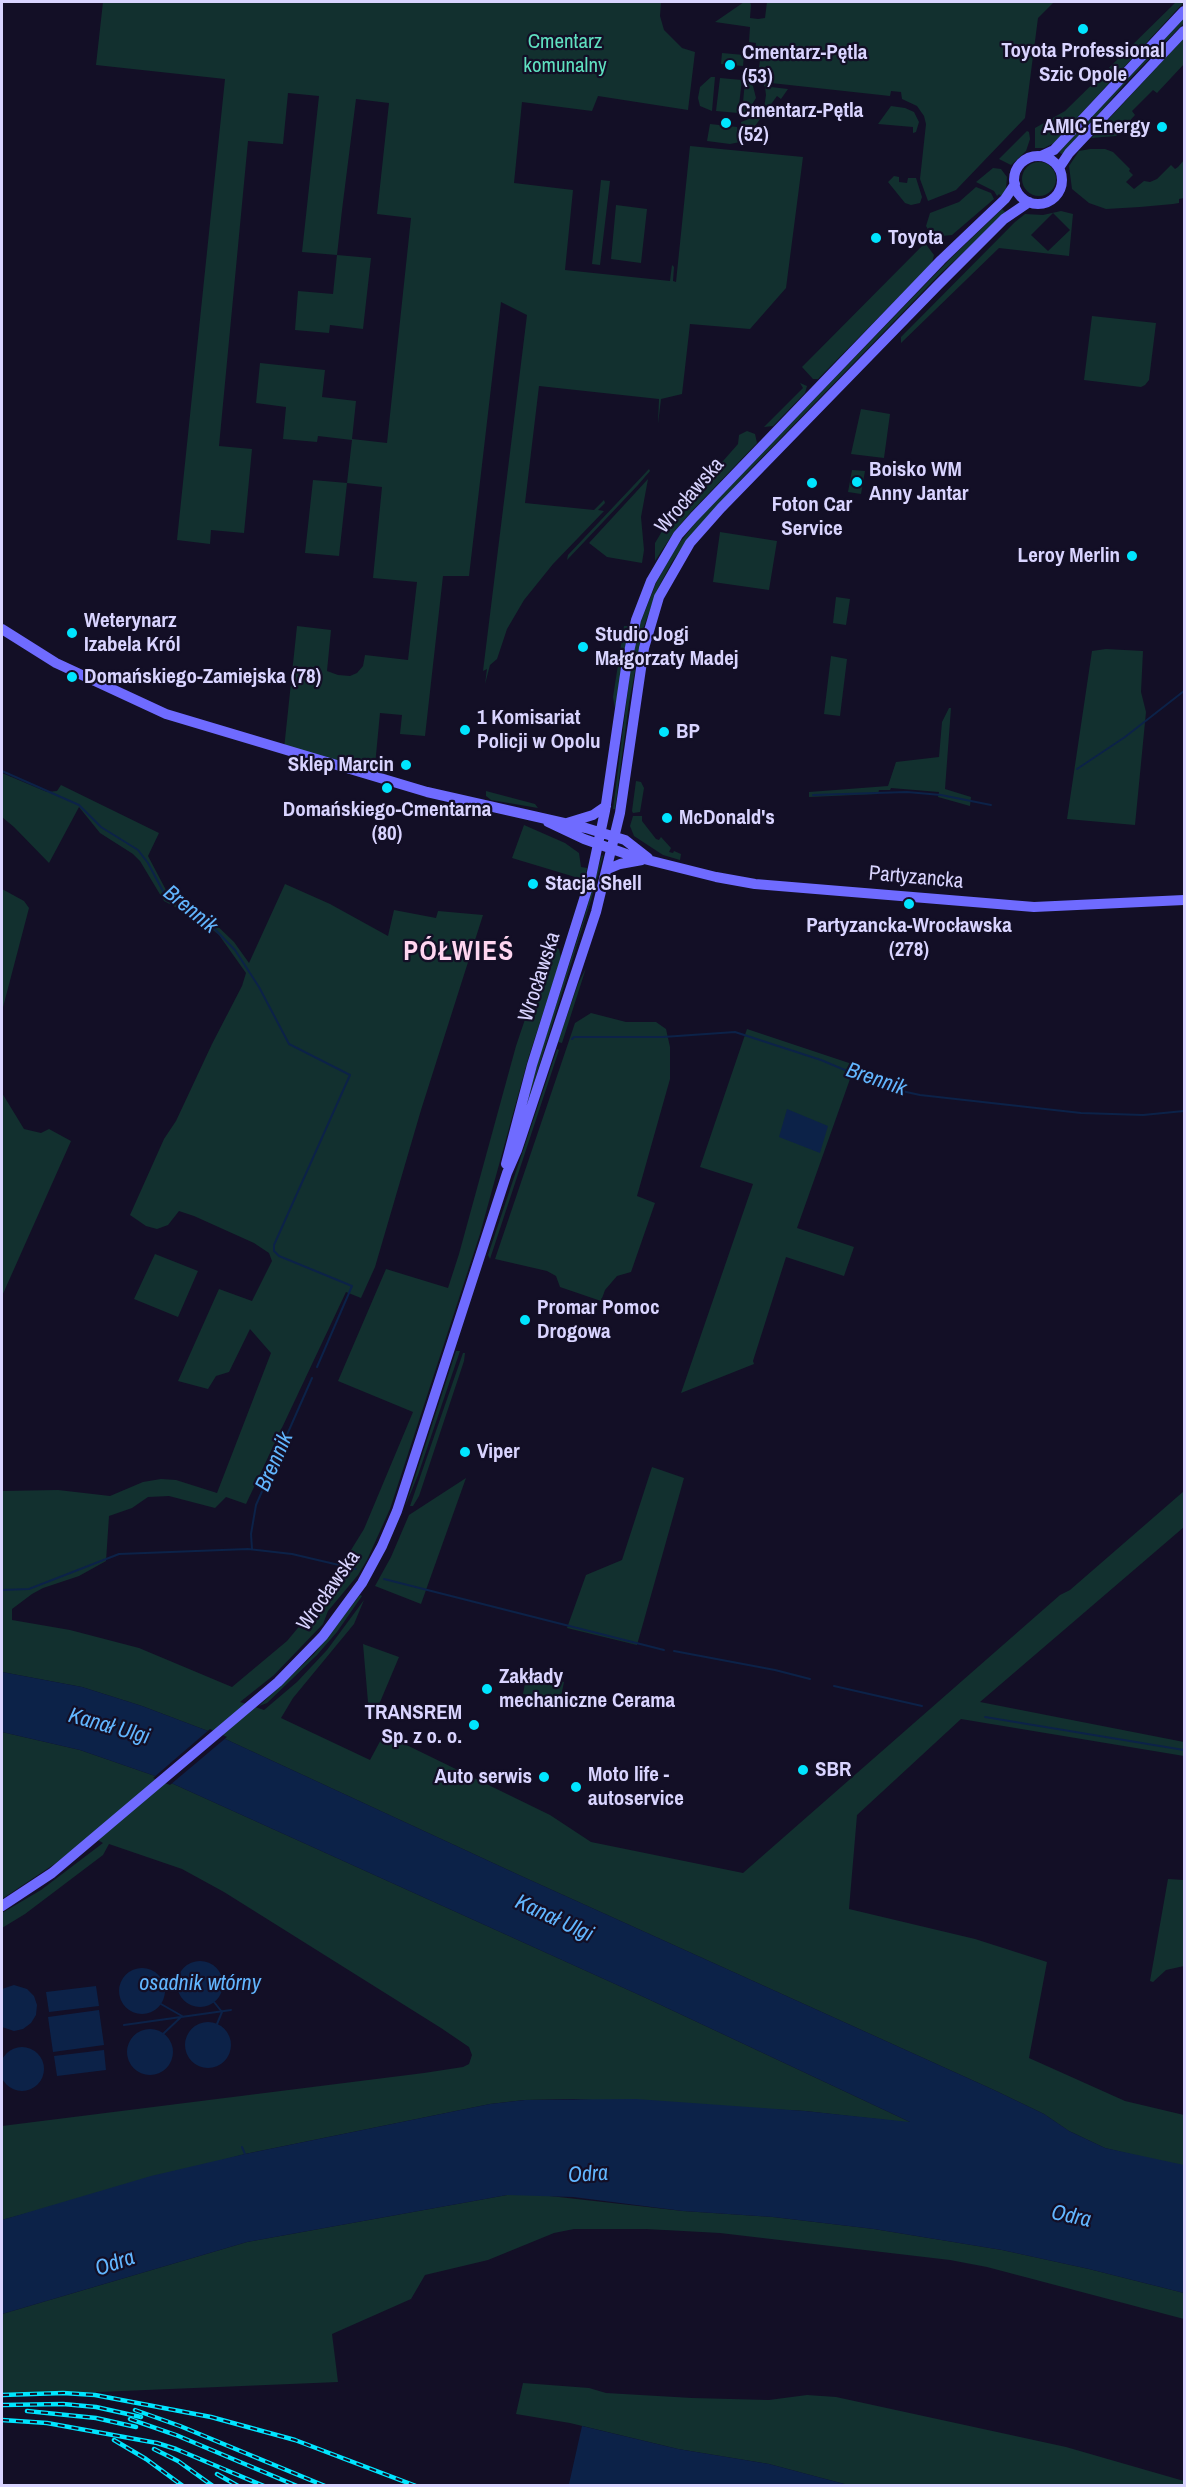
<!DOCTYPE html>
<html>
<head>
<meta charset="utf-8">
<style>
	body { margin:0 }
	#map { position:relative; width:1186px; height:2487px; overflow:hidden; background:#130f26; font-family:"Archivo Narrow",sans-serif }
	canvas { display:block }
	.frame { position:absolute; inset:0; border:3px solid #d9d4ff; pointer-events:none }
</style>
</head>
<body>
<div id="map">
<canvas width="1186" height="2487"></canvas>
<div class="frame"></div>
</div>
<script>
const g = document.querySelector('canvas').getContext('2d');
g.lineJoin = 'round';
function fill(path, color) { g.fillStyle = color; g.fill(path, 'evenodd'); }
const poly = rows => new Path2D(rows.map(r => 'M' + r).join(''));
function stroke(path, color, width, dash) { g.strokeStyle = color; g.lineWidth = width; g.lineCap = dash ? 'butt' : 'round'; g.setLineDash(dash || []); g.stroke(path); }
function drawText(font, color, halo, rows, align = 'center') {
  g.font = font + ' "Archivo Narrow",sans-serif'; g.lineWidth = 4.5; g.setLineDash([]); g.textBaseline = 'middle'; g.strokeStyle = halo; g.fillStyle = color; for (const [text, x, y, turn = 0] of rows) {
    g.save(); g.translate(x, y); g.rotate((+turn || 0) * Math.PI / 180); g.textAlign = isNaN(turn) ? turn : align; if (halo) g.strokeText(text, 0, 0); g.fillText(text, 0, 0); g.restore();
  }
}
const green = poly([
	[103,2,661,2,660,16,664,30,682,48,695,52,688,110,598,96,592,111,522,102,514,183,573,190,565,270,670,281,672,265,674,267,673,281,676,282,690,146,803,157,786,288,750,329,690,324,682,394,661,399,658,424,659,399,539,386,525,503,594,510,604,500,605,503,598,510,604,511,553,564,524,600,507,629,497,659,490,665,485,684,487,669,483,671,527,315,501,302,469,576,443,576,425,736,400,734,402,715,380,713,374,776,284,749,297,626,331,630,327,671,338,675,350,676,357,673,363,666,365,655,408,660,417,582,373,578,382,487,347,483,339,556,305,553,313,480,347,483,352,440,318,436,317,442,283,439,286,407,256,403,260,363,325,370,322,397,356,401,352,439,387,443,411,218,377,214,389,103,356,99,342,210,337,255,371,258,363,329,330,325,329,333,295,330,298,291,333,294,337,255,302,252,319,96,288,93,283,144,248,141,219,446,252,449,244,533,211,530,210,544,177,540,225,79,96,65],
	[744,2,750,2,751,5,750,18,758,19,765,18,767,2,1054,2,1038,18,1025,118,956,190,928,201,920,179,926,124,924,116,917,106,902,99,901,92,891,91,890,96,771,83,759,68,760,60,754,60,756,43,749,42,750,27,715,22],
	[1176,2,1184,2,1054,143,1044,148,1035,148,1035,128,1065,111],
	[1184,17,1184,23,1125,84,1063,155,1059,152],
	[1184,38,1184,64,1157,93,1153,90,1132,111,1135,115,1116,136,1091,138],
	[722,53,744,55,743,66,721,64],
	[746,71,759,73,771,87,788,89,781,99,777,96,744,141,741,122,757,116,764,108,766,95,765,87,759,78],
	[711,77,715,77,712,111,700,106,698,98,700,87],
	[720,78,742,80,738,113,716,111],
	[745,81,753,86,756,98,748,111,742,113],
	[891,106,905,108,914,112,919,122,916,132,913,133,913,127,878,124],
	[710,124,737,127,740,142,730,144,707,141],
	[1027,131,1029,132,1030,139,1026,151,1011,165,999,159],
	[1090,149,1105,149,1113,152,1130,169,1129,171,1133,175,1126,182,1134,189,1144,181,1150,182,1157,179,1171,165,1175,169,1178,167,1184,160,1184,198,1179,199,1179,203,1173,204,1140,207,1106,209,1089,203,1072,189,1069,166,1079,151],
	'1022 179a17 17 0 1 1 34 0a17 17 0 1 1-34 0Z',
	[993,168,1001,169,1007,177,1006,189,1002,197,999,194,997,196,994,191,976,182],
	[894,176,899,177,899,182,907,183,908,178,916,178,922,197,920,203,911,205,905,203,888,182],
	[601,180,610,181,600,265,592,264],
	[976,187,991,193,994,199,952,235,942,236,929,231,926,226,930,213,959,202],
	[616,205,647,209,641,263,611,259],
	[1002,209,1006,213,939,275,747,473,689,538,672,562,658,588,643,629,629,703,615,809,613,809,632,657,638,629,656,583,677,546,701,516,951,258],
	[1061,211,1073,214,1069,256,999,248,901,343,901,337,1015,222,1025,214,1043,215],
	[1053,213,1070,230,1048,251,1031,235],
	[925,243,934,255,932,263,818,379,813,379,802,367],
	[1092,316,1156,323,1149,380,1145,385,1141,387,1084,380],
	[800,383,807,386,805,393,773,426,764,427,803,388],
	[861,409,890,414,884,458,851,454],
	[747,431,755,434,757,443,691,512,674,532,655,561,655,543,664,528,738,444,739,435],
	[649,469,650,471,638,485,567,560,568,555],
	[852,470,865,471,861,494,848,492],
	[648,479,641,517,644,550,642,563,607,557,589,543],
	[720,532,777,541,769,590,713,582],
	[836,597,850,599,846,625,833,623],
	[624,626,629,626,615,709,613,697],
	[1106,649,1143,651,1141,692,1146,712,1135,825,1067,819,1092,651],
	[831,656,847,659,840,716,824,714],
	[949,708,951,708,945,789,971,797,970,806,938,797,939,792,891,788,890,790,879,790,878,794,809,797,809,792,888,786,896,762,939,757,942,722],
	[2,773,47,792,57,791,61,785,159,833,148,856,167,892,207,916,234,942,249,963,285,884,330,904,388,936,394,910,436,918,438,911,483,915,421,1110,375,1267,361,1298,346,1292,246,1504,226,1497,215,1508,169,1496,148,1497,132,1508,109,1516,106,1561,79,1576,43,1588,32,1594,12,1609,12,1620,70,1630,139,1648,232,1687,287,1641,317,1605,364,1529,413,1412,338,1381,386,1269,448,1288,459,1254,516,1046,550,945,559,949,561,958,528,1059,480,1234,390,1509,367,1560,358,1575,328,1611,323,1624,274,1675,240,1702,264,1710,297,1682,327,1650,364,1600,354,1624,293,1698,281,1718,370,1760,384,1734,550,1815,591,1842,743,1873,1060,1595,1070,1590,1184,1491,1184,1527,980,1702,1184,1742,1184,1756,961,1719,857,1815,849,1909,975,1939,1047,1962,1029,2058,1125,2101,1184,2115,1184,2167,1105,2148,1069,2131,1044,2114,994,2090,519,1875,208,1731,142,1706,82,1687,2,1672,2,1491,58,1490,110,1496,143,1482,161,1479,176,1480,217,1493,271,1353,250,1329,229,1372,216,1376,208,1389,178,1381,219,1289,252,1301,272,1261,269,1253,254,1243,194,1216,179,1211,168,1225,157,1229,146,1226,130,1215,164,1139,176,1121,212,1044,242,986,246,973,219,935,203,922,164,901,140,861,133,854,100,833,79,807,49,863,14,827,2,817],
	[636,781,641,782,644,788,640,812,633,813,632,811],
	[486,791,535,804,538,808,491,800,486,796],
	[633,816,642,816,642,821,656,839,659,840,661,837,671,848,669,852,673,853,674,851,681,854,680,860,663,855,634,836,630,826],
	[524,825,565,843,579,853,581,867,587,868,585,880,512,858],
	[602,855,603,856,591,900,520,1127,540,1054,583,922],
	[2,889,24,901,29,908,2,1011],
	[586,968,562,1043,558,1042,578,984],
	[591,1013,626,1022,656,1022,666,1029,670,1047,670,1079,637,1196,655,1203,631,1272,617,1276,605,1290,601,1301,560,1287,556,1276,547,1271,495,1259,575,1023],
	[747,1029,855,1065,797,1228,854,1247,844,1276,786,1257,753,1361,754,1364,681,1393,753,1184,700,1167],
	[557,1049,559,1050,490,1259,488,1255],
	[2,1093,24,1129,41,1133,49,1129,71,1141,2,1296],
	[155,1254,198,1271,178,1317,134,1299],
	[456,1351,460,1351,418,1475,405,1507],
	[463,1353,465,1353,464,1361,419,1496,413,1506,410,1506],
	[652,1467,684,1478,637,1645,567,1628,586,1575,622,1560],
	[466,1478,421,1604,375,1586,391,1557,409,1515],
	[360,1595,362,1596,337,1632,317,1655,267,1703,259,1706,314,1654],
	[363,1644,399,1657,375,1714,368,1702],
	[530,1675,564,1682,560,1701,523,1694,526,1678],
	[2,1732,80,1750,158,1777,646,1998,912,2123,805,2111,573,2099,525,2100,490,2104,245,2154,2,2220,2,2126,424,2073,463,2067,469,2064,472,2055,469,2047,441,2028,224,1892,182,1869,109,1844,103,1855,25,1914,2,1928,2,1913,41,1890,103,1843,91,1836,56,1863,2,1899],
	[1168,1879,1184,1880,1184,1966,1166,1970,1153,1982,1150,1981],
	[507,2195,541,2195,683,2211,773,2217,874,2229,1002,2250,1089,2269,1184,2293,1184,2319,987,2267,950,2260,720,2233,646,2229,574,2229,554,2233,488,2260,425,2275,411,2299,332,2334,338,2382,2,2396,2,2314,247,2242],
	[523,2383,589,2388,606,2393,692,2398,769,2400,807,2395,836,2397,1066,2447,1184,2481,1184,2485,848,2485,769,2464,678,2449,570,2423,516,2414]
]);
const water = poly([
	[787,1109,828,1126,820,1153,779,1137],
	[2,1672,82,1687,142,1706,208,1731,519,1875,994,2090,1044,2114,1069,2131,1105,2148,1184,2165,1184,2293,1089,2269,1002,2250,874,2229,773,2217,683,2211,573,2197,507,2195,247,2242,2,2314,2,2220,151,2176,245,2154,490,2104,525,2100,636,2099,805,2111,910,2122,646,1998,158,1777,80,1750,2,1732],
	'177 1984a23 23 0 1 1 46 0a23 23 0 1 1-46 0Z',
	'119 1991a23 23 0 1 1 46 0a23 23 0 1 1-46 0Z',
	[14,1985,27,1989,34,1996,37,2005,36,2015,31,2023,23,2029,14,2031,2,2027,2,1989],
	[96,1986,99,2006,49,2012,46,1992],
	[99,2010,104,2045,53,2052,48,2017],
	'185 2045a23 23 0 1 1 46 0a23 23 0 1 1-46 0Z',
	'127 2052a23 23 0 1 1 46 0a23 23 0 1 1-46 0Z',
	'0 2069a22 22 0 1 1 44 0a22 22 0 1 1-44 0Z',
	[104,2050,106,2070,57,2076,54,2056],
	[582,2426,678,2449,769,2464,848,2485,569,2484]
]);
const pier = poly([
	[210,1729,227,1737,170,1785,153,1778]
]);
const stream = poly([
	[1077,769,1125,737,1184,691],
	[2,771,79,805,101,827,138,850,148,863,165,895,206,920,235,950,259,987,289,1044,350,1075,274,1245,274,1251,279,1256,352,1286,317,1367],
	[813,795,907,792,941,795,991,805],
	[572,1039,574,1037,663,1037,735,1032,821,1060,888,1088,920,1095,1081,1113,1143,1115,1184,1111],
	[252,1549,251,1534,256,1505,312,1378],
	[384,1579,664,1650],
	[2,1590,29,1589,119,1554,248,1549,292,1554,356,1569],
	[674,1651,775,1670,810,1679],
	[834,1686,922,1706],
	[985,1717,1184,1750],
	[214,2002,222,2012,217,2024],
	[161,2004,182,2016],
	[124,2025,231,2010],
	[163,2034,181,2017],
	[242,2147,245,2154]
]);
const secondary = poly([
	'1014 180a24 24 0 1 1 48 0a24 24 0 1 1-48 0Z',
	[1041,156,1054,150,1184,11],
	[1059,168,1069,153,1184,31],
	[2,629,56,663,166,714,427,792,586,828,625,840,648,858],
	[548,822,584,839,632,856,716,877,755,884,1034,907,1184,900],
	[567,823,593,815,606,806],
	[608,869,620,864,642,860],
	[506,1164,532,1065,591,877,605,811,627,661,636,620,651,581,678,535,694,517,941,260,1005,199,1015,184],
	[2,1906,52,1873,278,1682,323,1636,362,1583,382,1546,397,1511,507,1173,517,1150,596,912,620,813,644,648,659,597,690,543,721,508,938,285,1004,219,1029,202]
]);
const rail = poly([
	[2,2395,63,2393,95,2395,211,2417,295,2440,416,2486],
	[2,2405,63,2404,96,2407,141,2417],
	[135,2410,180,2426,325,2486],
	[27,2411,96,2418,136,2427],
	[130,2419,176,2435,297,2486],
	[2,2420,47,2423,157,2443,176,2449,264,2486],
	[114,2440,146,2459,183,2486],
	[154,2449,178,2461,213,2486],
	[217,2474,238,2486]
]);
const markers = [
	[1083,29,6,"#00e5ff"],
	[730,65,6,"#00e5ff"],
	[726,123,6,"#00e5ff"],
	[1162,127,6,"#00e5ff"],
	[876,238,6,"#00e5ff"],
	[857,482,6,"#00e5ff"],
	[812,483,6,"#00e5ff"],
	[1132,556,6,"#00e5ff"],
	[72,633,6,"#00e5ff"],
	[583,647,6,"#00e5ff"],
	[72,677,6,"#00e5ff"],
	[465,730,6,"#00e5ff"],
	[664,732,6,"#00e5ff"],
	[406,765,6,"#00e5ff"],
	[387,788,6,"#00e5ff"],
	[667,818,6,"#00e5ff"],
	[533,884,6,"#00e5ff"],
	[909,904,6,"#00e5ff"],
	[525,1320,6,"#00e5ff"],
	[465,1452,6,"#00e5ff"],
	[487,1689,6,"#00e5ff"],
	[474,1725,6,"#00e5ff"],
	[803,1770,6,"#00e5ff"],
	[544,1777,6,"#00e5ff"],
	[576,1787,6,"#00e5ff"]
];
const parkNames = [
	["Cmentarz",565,42],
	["komunalny",565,66]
];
const poiNames = [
	["Toyota Professional",1083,51,"center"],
	["Szic Opole",1083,75,"center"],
	["Cmentarz-Pętla",742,53],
	["(53)",742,77],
	["Cmentarz-Pętla",738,111],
	["(52)",738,135],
	["AMIC Energy",1150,127,"right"],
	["Toyota",888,238],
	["Boisko WM",869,470],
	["Anny Jantar",869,494],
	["Foton Car",812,505,"center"],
	["Service",812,529,"center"],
	["Leroy Merlin",1120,556,"right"],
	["Weterynarz",84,621],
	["Izabela Król",84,645],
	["Studio Jogi",595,635],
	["Małgorzaty Madej",595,659],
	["Domańskiego-Zamiejska (78)",84,677],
	["1 Komisariat",477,718],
	["Policji w Opolu",477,742],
	["BP",676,732],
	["Sklep Marcin",394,765,"right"],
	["Domańskiego-Cmentarna",387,810,"center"],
	["(80)",387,834,"center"],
	["McDonald's",679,818],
	["Stacja Shell",545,884],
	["Partyzancka-Wrocławska",909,926,"center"],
	["(278)",909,950,"center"],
	["Promar Pomoc",537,1308],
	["Drogowa",537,1332],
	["Viper",477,1452],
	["Zakłady",499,1677],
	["mechaniczne Cerama",499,1701],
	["TRANSREM",462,1713,"right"],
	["Sp. z o. o.",462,1737,"right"],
	["SBR",815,1770],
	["Moto life -",588,1775],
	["autoservice",588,1799],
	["Auto serwis",532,1777,"right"]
];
const streetNames = [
	["Wrocławska",690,496,-49],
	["Partyzancka",916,878,5],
	["Wrocławska",540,977,-72],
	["Wrocławska",329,1591,-55]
];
const waterNames = [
	["Brennik",190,910,39],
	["Brennik",876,1080,19],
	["Brennik",275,1462,-66],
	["Kanał Ulgi",109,1727,16],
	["Kanał Ulgi",554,1919,25],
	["osadnik wtórny",200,1984],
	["Odra",588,2175,-3],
	["Odra",1071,2217,12],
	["Odra",115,2264,-19]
];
const districtNames = [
	["PÓŁWIEŚ",459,953]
];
fill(green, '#12302f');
fill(water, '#0c2248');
fill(pier, '#130f26');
stroke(stream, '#0c2248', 2);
stroke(secondary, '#6f6bff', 10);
stroke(rail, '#00e5ff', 4.5);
stroke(rail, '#130f26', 2, [7]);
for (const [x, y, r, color] of markers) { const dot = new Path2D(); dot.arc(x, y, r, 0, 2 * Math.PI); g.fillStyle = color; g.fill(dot); stroke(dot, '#130f26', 2); }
drawText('21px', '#5fe0c0', '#130f26', parkNames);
drawText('bold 21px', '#d9d4ff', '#130f26', poiNames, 'left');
drawText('21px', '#d9d4ff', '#130f26', streetNames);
drawText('italic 22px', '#62b6ff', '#130f26', waterNames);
g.letterSpacing = '1.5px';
drawText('bold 27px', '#ffd6f0', '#130f26', districtNames);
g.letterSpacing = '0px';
</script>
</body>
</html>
